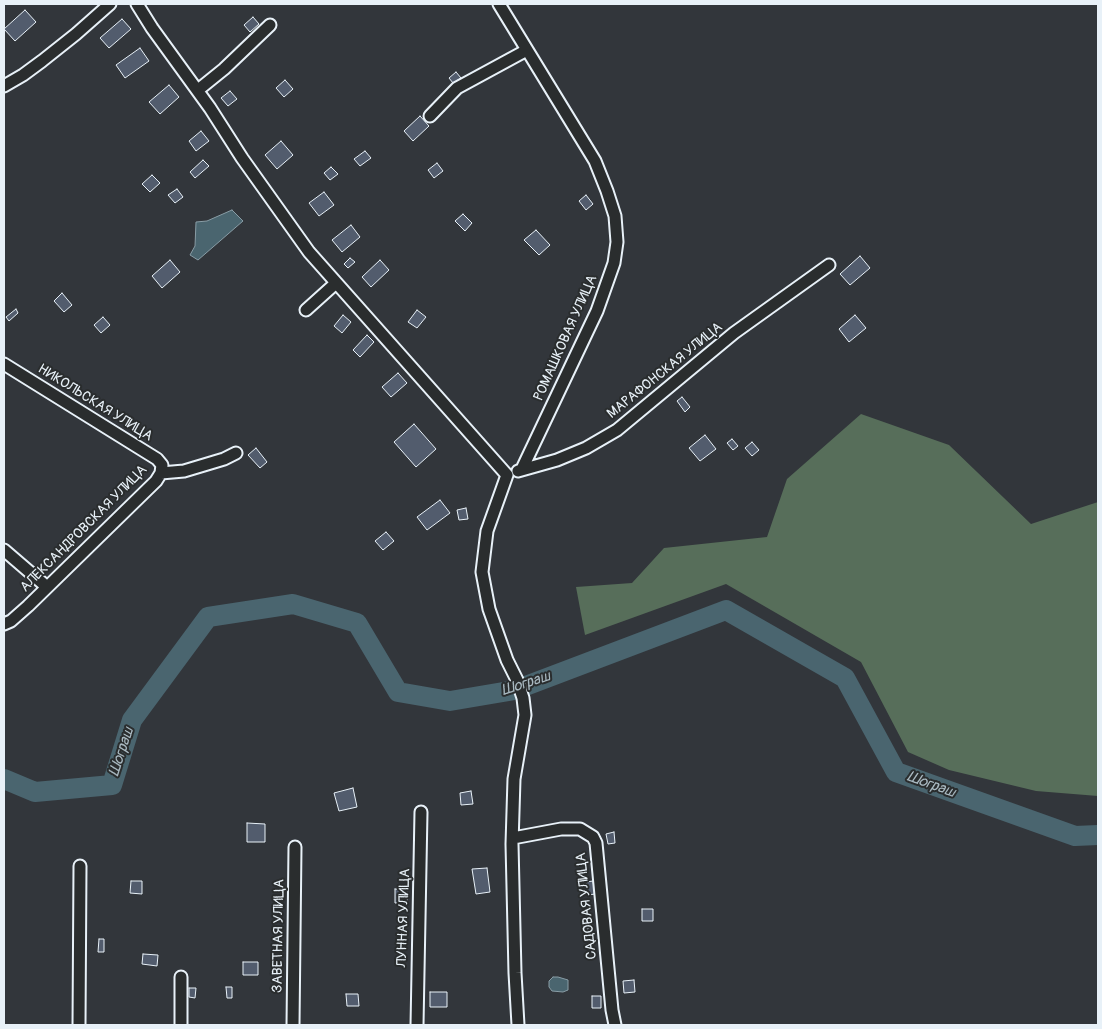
<!DOCTYPE html>
<html>
<head>
<meta charset="utf-8">
<style>
	body { margin:0 }
	#map { position:relative; width:1102px; height:1029px; overflow:hidden; background:#32363b; font-family:Pangolin,sans-serif }
	canvas { display:block }
	.frame { position:absolute; inset:0; border:5px solid #e8f1f8; pointer-events:none }
</style>
</head>
<body>
<div id="map">
<canvas width="1102" height="1029"></canvas>
<div class="frame"></div>
</div>
<script>
const g = document.querySelector('canvas').getContext('2d');
g.lineJoin = 'round';
function fill(path, color) { g.fillStyle = color; g.fill(path, 'evenodd'); }
const poly = rows => new Path2D(rows.map(r => 'M' + r).join(''));
function stroke(path, color, width, dash) { g.strokeStyle = color; g.lineWidth = width; g.lineCap = dash ? 'butt' : 'round'; g.setLineDash(dash || []); g.stroke(path); }
function drawText(font, color, halo, rows, align = 'center') {
  g.font = font + ' Pangolin,sans-serif'; g.lineWidth = 4; g.setLineDash([]); g.textBaseline = 'middle'; g.strokeStyle = halo; g.fillStyle = color; for (const [text, x, y, turn = 0] of rows) {
    g.save(); g.translate(x, y); g.rotate((+turn || 0) * Math.PI / 180); g.textAlign = isNaN(turn) ? turn : align; if (halo) g.strokeText(text, 0, 0); g.fillText(text, 0, 0); g.restore();
  }
}
const green = poly([
	[861,414,949,445,1031,524,1098,502,1098,796,1036,791,949,770,908,752,861,662,726,584,585,635,576,587,632,583,664,548,767,537,787,479]
]);
const water = poly([
	[232,210,243,221,198,260,190,255,195,246,196,222,207,221,232,210],
	[553,977,558,977,568,980,568,990,563,992,552,991,549,987,549,981,553,977]
]);
const river = poly([
	[4,779,35,792,112,785,132,720,208,617,293,604,357,623,398,692,450,701,515,690,726,610,845,678,896,772,1075,836,1098,835]
]);
const building = poly([
	[25,10,36,22,15,41,4,29,25,10],
	[253,17,259,24,250,32,244,25,253,17],
	[122,19,131,29,109,48,100,38,122,19],
	[140,48,149,61,125,78,116,65,140,48],
	[456,72,461,78,453,83,449,78,456,72],
	[285,80,293,89,284,97,276,88,285,80],
	[169,85,179,97,160,114,149,102,169,85],
	[230,91,237,99,228,106,221,98,230,91],
	[420,116,429,126,413,141,404,131,420,116],
	[201,131,209,141,196,151,189,141,201,131],
	[281,141,293,155,277,169,265,155,281,141],
	[365,151,371,158,360,166,354,159,365,151],
	[203,160,209,166,195,178,190,172,203,160],
	[437,163,443,171,434,178,428,170,437,163],
	[331,167,338,174,330,180,324,173,331,167],
	[152,175,160,183,150,192,142,184,152,175],
	[177,189,183,197,175,203,168,195,177,189],
	[324,192,334,205,319,216,309,203,324,192],
	[586,195,593,204,586,210,579,201,586,195],
	[463,214,472,223,465,231,455,221,463,214],
	[351,225,360,237,342,252,332,240,351,225],
	[536,230,550,245,539,255,524,240,536,230],
	[860,256,870,268,850,285,840,274,860,256],
	[350,258,355,262,348,268,344,264,350,258],
	[170,260,180,272,162,288,152,276,170,260],
	[380,260,389,270,371,287,362,277,380,260],
	[62,293,72,305,64,312,54,301,62,293],
	[16,309,18,313,9,321,6,317,16,309],
	[417,310,426,317,417,328,408,322,417,310],
	[343,315,351,322,342,333,334,326,343,315],
	[855,315,866,328,849,342,839,329,855,315],
	[103,317,110,325,101,333,94,325,103,317],
	[367,335,374,342,360,357,353,350,367,335],
	[398,373,407,383,391,397,382,387,398,373],
	[682,397,690,407,685,412,677,401,682,397],
	[414,424,436,449,416,467,394,442,414,424],
	[705,435,716,449,700,461,689,448,705,435],
	[732,439,738,446,733,450,727,443,732,439],
	[752,442,759,450,752,456,745,448,752,442],
	[256,448,267,462,260,468,248,455,256,448],
	[440,500,450,513,427,530,417,517,440,500],
	[466,508,468,519,459,520,457,510,466,508],
	[386,532,394,541,383,550,375,541,386,532],
	[353,788,357,807,339,811,334,793,353,788],
	[471,791,473,804,461,805,460,793,471,791],
	[247,823,265,824,265,842,247,842,247,823],
	[614,832,615,843,608,844,606,834,614,832],
	[487,868,490,892,476,894,472,869,487,868],
	[131,881,142,881,142,894,130,893,131,881],
	[593,881,595,894,588,895,586,882,593,881],
	[395,889,407,890,407,903,395,903,395,889],
	[642,909,653,909,653,921,642,921,642,909],
	[591,917,592,929,587,929,586,918,591,917],
	[99,939,104,939,104,952,98,952,99,939],
	[143,954,158,955,157,966,142,964,143,954],
	[243,962,258,962,258,975,243,975,243,962],
	[634,980,635,992,624,993,623,981,634,980],
	[226,987,232,987,232,998,227,998,226,987],
	[189,988,196,988,195,998,189,997,189,988],
	[430,992,447,992,447,1007,430,1007,430,992],
	[346,994,358,994,359,1006,347,1006,346,994],
	[592,996,601,996,601,1008,592,1008,592,996]
]);
const minor = poly([
	[137,4,152,28,210,108,242,158,309,252,507,475,487,531,482,572,489,609,507,660,517,680,523,698,525,715,514,779,512,844,515,973,518,1025],
	[499,4,595,161,607,191,615,216,617,242,614,263,597,311,522,469],
	[4,86,23,75,42,61,76,34,110,4],
	[198,90,224,69,270,25],
	[430,116,457,88,527,50],
	[306,310,336,283],
	[4,364,157,459,162,465,161,473,156,481,28,606,11,621,4,624],
	[518,471,557,460,586,448,617,430,734,333,829,265],
	[161,473,184,471,224,459,236,453],
	[4,550,47,587],
	[513,838,561,829,580,829,593,837,596,843,612,1010,615,1025],
	[181,977,181,1025],
	[79,1025,80,866],
	[293,1025,295,847],
	[417,1025,421,812]
]);
const streetNames = [
	["РОМАШКОВАЯ УЛИЦА",566,338,-66],
	["МАРАФОНСКАЯ УЛИЦА",665,371,-39],
	["НИКОЛЬСКАЯ УЛИЦА",95,403,32],
	["АЛЕКСАНДРОВСКАЯ УЛИЦА",84,529,-45],
	["САДОВАЯ УЛИЦА",587,906,-96],
	["ЛУННАЯ УЛИЦА",404,918,-88],
	["ЗАВЕТНАЯ УЛИЦА",279,936,-89]
];
const waterNames = [
	["Шограш",526,684,-18],
	["Шограш",122,752,-72],
	["Шограш",931,785,20]
];
fill(green, '#576e5a');
fill(water, '#4a656f');
stroke(water, '#899da6', 1);
stroke(river, '#4a656f', 20);
fill(building, '#525c6d');
stroke(building, '#e8f1f8', 1);
stroke(minor, '#e8f1f8', 15);
stroke(minor, '#2a2d2e', 11);
drawText('14px', '#e8f1f8', '#2a2d2e', streetNames);
drawText('italic 15px', '#a9b9c1', '#2a2d2e', waterNames);
</script>
</body>
</html>
